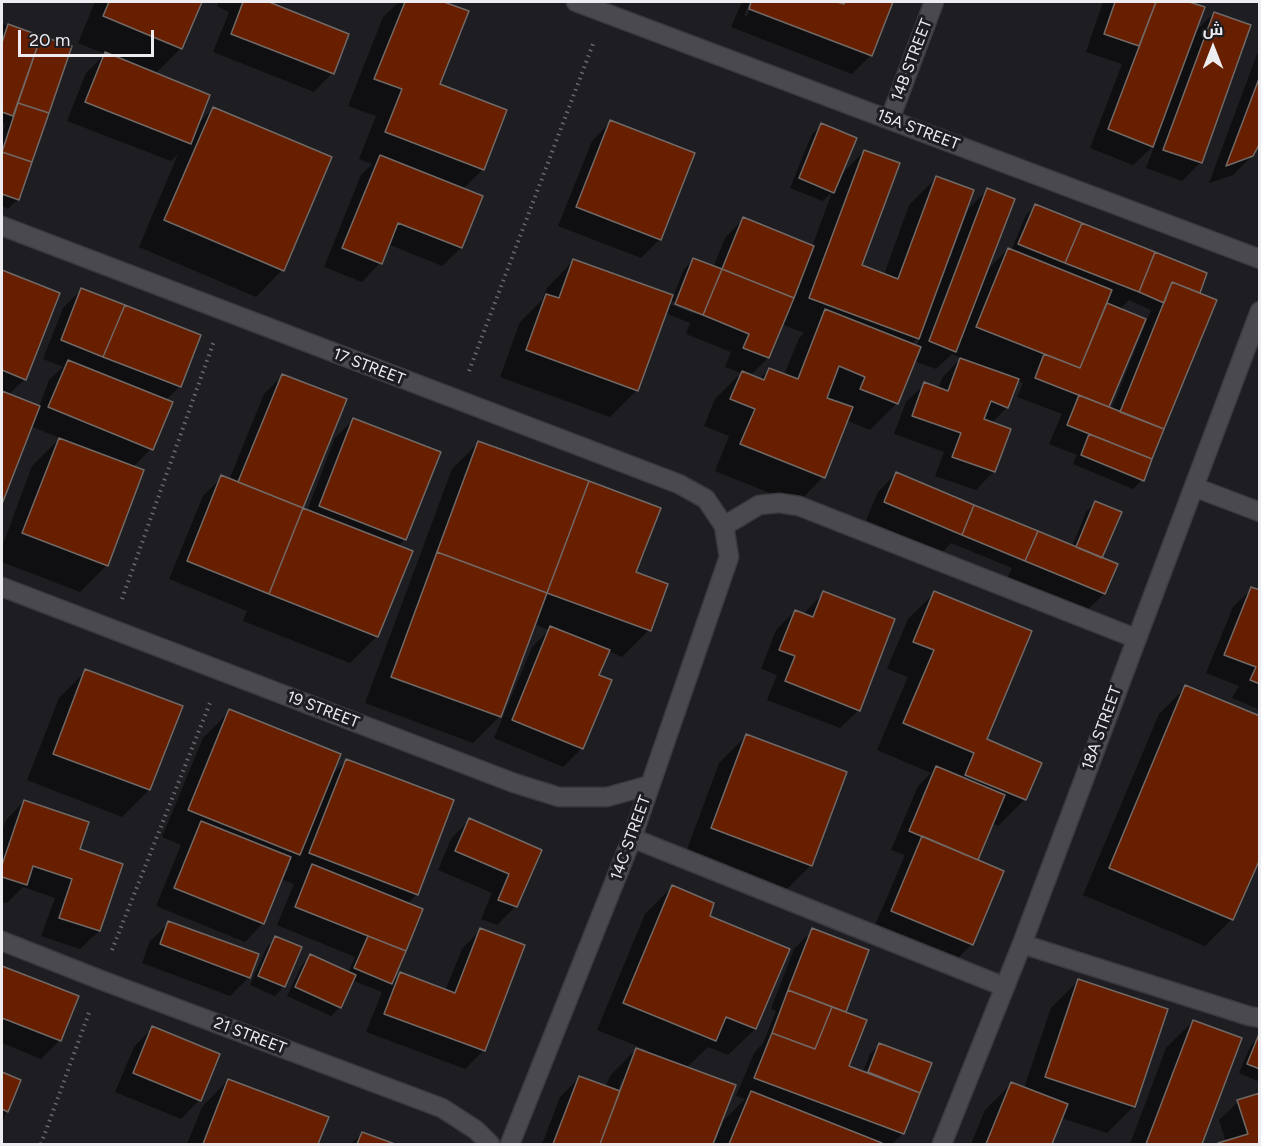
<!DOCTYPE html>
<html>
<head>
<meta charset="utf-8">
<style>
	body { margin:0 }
	#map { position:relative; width:1261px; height:1146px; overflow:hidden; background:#1d1d22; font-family:Figtree,Cairo,sans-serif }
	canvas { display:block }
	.frame { position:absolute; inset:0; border:3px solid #ededf1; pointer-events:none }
	.north { position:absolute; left:1183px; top:18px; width:60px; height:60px; -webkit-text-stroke:4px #1d1d22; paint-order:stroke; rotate:0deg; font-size:16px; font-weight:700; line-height:24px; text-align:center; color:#ededf1 }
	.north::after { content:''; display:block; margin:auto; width:21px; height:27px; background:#ededf1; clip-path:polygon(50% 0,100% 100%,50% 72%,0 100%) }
	.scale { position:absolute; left:18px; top:30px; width:136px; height:27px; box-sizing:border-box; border:3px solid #ededf1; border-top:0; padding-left:8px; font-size:18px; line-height:21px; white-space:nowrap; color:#ededf1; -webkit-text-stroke:4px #1d1d22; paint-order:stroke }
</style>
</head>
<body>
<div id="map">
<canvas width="1261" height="1146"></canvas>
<div class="frame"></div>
<div class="north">ش</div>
<div class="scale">20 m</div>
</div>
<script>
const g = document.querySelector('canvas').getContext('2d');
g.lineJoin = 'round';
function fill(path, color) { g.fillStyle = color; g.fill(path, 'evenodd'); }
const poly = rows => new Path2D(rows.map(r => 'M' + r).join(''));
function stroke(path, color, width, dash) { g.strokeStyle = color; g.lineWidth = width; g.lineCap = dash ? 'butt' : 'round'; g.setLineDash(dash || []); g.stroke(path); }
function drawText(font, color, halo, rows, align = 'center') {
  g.font = font + ' Figtree,sans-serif'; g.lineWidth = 6; g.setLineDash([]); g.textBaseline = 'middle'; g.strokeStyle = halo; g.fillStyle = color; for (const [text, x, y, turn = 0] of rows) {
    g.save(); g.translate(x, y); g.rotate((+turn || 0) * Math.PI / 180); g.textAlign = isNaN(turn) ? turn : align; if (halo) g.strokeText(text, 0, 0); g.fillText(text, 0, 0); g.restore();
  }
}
const shadow = poly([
	[95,2,200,2,181,48,155,74,197,125,213,108,282,270,256,297,139,247,178,154,171,161,67,121,86,73,105,54,78,43],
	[219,2,273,2,271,4,332,73,314,92,213,52,229,12,217,6],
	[399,2,440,2,467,12,438,85,483,169,463,189,481,196,461,248,442,266,388,244,380,263,362,282,324,267,361,175,372,164,359,159,376,116,348,106,383,17],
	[742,2,750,2,744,15,747,16,753,2,892,2,871,55,852,74,731,27],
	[1103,2,1185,2,1203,8,1194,33,1214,13,1201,162,1182,181,1146,168,1155,144,1133,165,1090,148,1122,64,1086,52],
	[2,24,71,47,18,199,8,209,2,206,2,135,6,122,2,126],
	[1260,51,1260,139,1252,156,1233,175,1209,183,1257,54],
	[610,122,660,239,641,258,558,226,592,141],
	[822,125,839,177,864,151,861,266,884,275,909,205,936,178,940,275,943,276,969,208,988,190,985,272,1008,249,1011,251,1026,215,1035,206,1198,292,1197,294,1215,300,1142,480,1133,489,1073,464,1077,455,1049,444,1062,414,1017,397,1023,383,1017,380,1007,407,992,423,994,471,976,490,935,476,944,452,894,434,906,402,925,384,938,389,942,378,961,358,952,354,936,369,914,361,897,403,870,430,846,420,823,477,797,504,715,471,729,436,704,426,715,399,741,373,725,367,731,352,686,334,690,323,665,313,637,390,610,417,500,377,520,322,542,300,547,288,573,261,673,297,684,269,693,260,713,268,725,238,743,219,812,247,832,192,823,201,790,188,812,134],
	[668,300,695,311,695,314,667,303],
	[1129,300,1151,310,1111,410,1107,408,1119,310],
	[781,324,804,333,799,338,784,375,770,369,759,379,750,376,768,358],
	[921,334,916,347,911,345],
	[2,271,58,294,25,379,8,395,39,407,49,380,63,367,43,359,63,308,82,289,180,386,165,401,151,449,133,467,107,565,80,592,2,562,2,547,32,466,60,438,30,426,2,500],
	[283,375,301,509,307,511,335,438,353,420,405,539,397,547,377,636,350,663,243,621,247,611,169,579,203,496,222,477,229,480,264,394],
	[479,442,649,630,622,657,608,651,597,676,582,748,563,767,494,738,532,647,549,630,534,624,500,716,473,743,365,703,452,469],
	[896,473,1072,547,1086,512,1095,503,1100,558,1116,565,1104,594,1085,612,1007,579,1012,568,951,543,942,553,866,520,878,492],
	[1252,589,1260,592,1260,710,1232,698,1239,686,1206,673,1233,607],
	[935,592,985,740,1025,799,998,826,992,823,976,861,972,944,953,963,873,930,905,855,891,850,918,786,931,773,877,750,908,677,887,669,908,619],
	[824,593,859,710,840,728,767,700,777,675,761,669,776,630,795,611,804,615,805,612],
	[86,671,181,707,149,790,122,817,27,780,59,698],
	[1186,687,1232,919,1205,946,1083,895,1159,714],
	[230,711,331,776,346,761,417,894,407,904,404,950,402,953,391,983,400,974,445,991,462,949,480,930,523,946,483,1051,465,1069,366,1032,382,992,352,980,340,1007,331,1016,287,996,302,965,311,956,348,973,355,957,277,925,294,884,283,880,290,864,284,869,263,923,245,942,156,906,181,845,162,837,203,738],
	[746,736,811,865,784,892,685,855,719,763],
	[24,801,78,850,121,865,99,931,80,949,41,936,55,898,23,887,7,903,2,902,2,832,6,820],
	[469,820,540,851,516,906,497,925,481,919,492,893,438,870,451,839],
	[672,887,708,916,788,950,755,1029,728,1055,708,1047,686,1068,713,1141,715,1142,724,1120,745,1099,736,1096,754,1053,763,1043,776,1011,771,1009,794,949,813,930,867,951,844,1013,847,1067,916,1093,916,1090,864,1069,870,1054,879,1045,930,1064,903,1133,892,1144,542,1144,560,1097,579,1078,605,1088,610,1076,636,1049,646,1053,647,1050,597,1030,645,914],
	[622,1079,626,1079,621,1093,617,1093],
	[169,923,249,977,230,996,142,963,150,941],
	[276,938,284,986,275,996,250,985,267,947],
	[2,967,77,996,60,1040,41,1059,2,1043],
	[1078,981,1134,1106,1107,1133,1061,1118,1050,1144,971,1144,985,1110,1012,1083,1024,1088,1051,1008],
	[1193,1021,1240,1039,1200,1144,1130,1144,1166,1048],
	[152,1028,199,1100,181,1119,115,1092,134,1047],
	[1260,1036,1260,1082,1239,1073,1251,1045],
	[2,1073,19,1081,2,1123],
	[228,1080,327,1118,317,1144,187,1144,202,1107],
	[1260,1095,1260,1144,1219,1144,1226,1142,1219,1120,1238,1102],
	[362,1134,391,1144,351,1144]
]);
const building = poly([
	[109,2,202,2,182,49,103,16,109,2],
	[243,2,269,2,349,34,334,74,231,34,243,2],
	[405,2,444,2,469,11,440,84,507,110,484,170,385,132,402,89,374,79,405,2],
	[751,2,837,2,844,4,845,2,893,2,872,56,749,9,751,2],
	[1115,2,1156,2,1139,46,1104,34,1115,2],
	[1156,2,1189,2,1205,7,1153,147,1108,129,1156,2],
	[1214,12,1251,25,1202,163,1163,150,1214,12],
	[8,24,41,36,13,116,2,112,2,43,8,24],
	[41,36,72,46,49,113,18,103,41,36],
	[105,52,210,95,191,144,85,102,105,52],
	[1260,76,1260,143,1253,156,1226,166,1260,76],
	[18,103,49,113,32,162,2,152,18,103],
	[213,107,332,157,284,271,164,220,213,107],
	[610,120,695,153,661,240,576,207,610,120],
	[821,123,857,138,834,193,799,178,821,123],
	[864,150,900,163,862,265,898,279,936,176,974,190,919,339,809,298,864,150],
	[2,152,32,162,19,200,2,194,2,152],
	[380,155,483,196,462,248,398,223,382,264,342,248,380,155],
	[987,188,1015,199,956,352,929,341,987,188],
	[1035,204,1082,223,1065,263,1018,244,1035,204],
	[743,217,814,246,794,298,722,269,743,217],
	[1082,223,1155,252,1139,292,1065,263,1082,223],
	[1008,248,1112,290,1080,368,976,327,1008,248],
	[1155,252,1207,273,1200,293,1172,282,1164,303,1139,292,1155,252],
	[693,258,722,269,703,315,675,304,693,258],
	[573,259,673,295,638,391,526,350,546,294,559,298,573,259],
	[722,269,794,298,769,358,743,348,749,334,703,315,722,269],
	[2,270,60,293,26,380,2,370,2,270],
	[1172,282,1217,300,1164,429,1120,412,1172,282],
	[81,288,125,305,103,357,61,340,81,288],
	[1107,303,1146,319,1109,407,1035,378,1044,354,1080,368,1107,303],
	[125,305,201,335,181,387,103,357,125,305],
	[825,309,921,347,898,404,860,389,865,377,839,366,827,398,853,407,825,478,740,444,755,409,730,399,742,371,764,380,769,368,798,379,825,309],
	[960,358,1019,379,1008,408,991,401,984,419,1011,429,995,472,952,457,961,433,912,416,924,382,948,391,960,358],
	[68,360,173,402,153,450,48,407,68,360],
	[282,374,347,399,303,508,238,482,282,374],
	[2,391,40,406,2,504,2,391],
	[1079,395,1164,429,1152,459,1067,425,1079,395],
	[353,418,441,452,406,540,319,506,353,418],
	[1089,434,1152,459,1144,481,1081,455,1089,434],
	[59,438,144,470,108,566,22,533,59,438],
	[478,441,589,481,547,593,437,552,478,441],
	[896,472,974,505,962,535,884,502,896,472],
	[221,475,303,508,269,594,187,561,221,475],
	[589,481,661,508,636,572,668,584,651,631,547,593,589,481],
	[1095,501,1122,512,1102,558,1076,547,1095,501],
	[974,505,1038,531,1025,561,962,535,974,505],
	[303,508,413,551,378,637,269,594,303,508],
	[1038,531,1118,564,1105,594,1025,561,1038,531],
	[437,552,547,593,501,717,391,677,437,552],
	[1251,587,1260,590,1260,684,1250,680,1256,667,1224,655,1251,587],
	[823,591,895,619,860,711,785,681,795,656,779,650,795,610,813,617,823,591],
	[934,591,1032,631,987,739,1042,763,1026,800,965,775,974,753,903,723,934,650,913,642,934,591],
	[550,626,610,650,599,675,612,680,583,749,512,720,550,626],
	[85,669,183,706,150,790,53,754,85,669],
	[1185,685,1260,716,1260,859,1233,920,1109,868,1185,685],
	[229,709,341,754,300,855,188,810,229,709],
	[746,734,847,772,812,866,711,828,746,734],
	[346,759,454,800,418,895,309,853,346,759],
	[936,766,1005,795,978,860,909,831,936,766],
	[24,800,89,822,80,849,123,864,100,931,59,918,72,879,33,866,27,885,2,877,2,865,24,800],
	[469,818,542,850,517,907,498,900,509,874,455,851,469,818],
	[201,821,291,857,264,924,174,888,201,821],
	[922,836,1004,871,973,945,891,911,922,836],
	[312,864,423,909,406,951,295,907,312,864],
	[672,885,714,903,710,916,790,949,756,1029,726,1017,716,1041,623,1003,672,885],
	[168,921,259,954,250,978,160,944,168,921],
	[480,928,525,945,485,1051,384,1014,400,972,455,993,480,928],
	[812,928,869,950,846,1012,788,990,812,928],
	[275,936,302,947,285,987,258,976,275,936],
	[368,936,406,951,392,984,354,968,368,936],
	[310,954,356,975,341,1008,295,987,310,954],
	[2,966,79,996,61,1041,2,1018,2,966],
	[1078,979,1168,1009,1135,1107,1045,1077,1078,979],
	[788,990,832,1007,815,1049,772,1033,788,990],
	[832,1007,867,1020,849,1066,920,1093,904,1134,754,1078,772,1033,815,1049,832,1007],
	[1193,1020,1242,1038,1202,1144,1146,1144,1193,1020],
	[152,1026,220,1054,201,1101,133,1073,152,1026],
	[1259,1034,1260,1034,1260,1069,1247,1064,1259,1034],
	[879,1043,932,1063,920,1093,868,1072,879,1043],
	[636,1048,736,1085,713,1144,600,1144,636,1048],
	[2,1072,21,1080,8,1112,2,1109,2,1072],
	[579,1076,620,1091,600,1144,553,1144,579,1076],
	[228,1079,329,1117,318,1144,203,1144,228,1079],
	[1011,1082,1068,1104,1052,1144,986,1144,1011,1082],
	[751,1091,882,1143,882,1144,729,1144,751,1091],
	[1260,1093,1260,1144,1218,1144,1218,1143,1248,1134,1237,1100,1260,1093],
	[362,1132,395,1144,357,1144,362,1132]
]);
const path = poly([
	[469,371,593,44],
	[122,599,214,341],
	[112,950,210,703],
	[41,1144,90,1010]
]);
const lane = poly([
	[724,526,759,505,779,503,799,506,1135,638],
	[632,838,1005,987],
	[1022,944,1249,1016,1260,1018]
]);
const street = poly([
	[576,2,1260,259],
	[890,119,934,2],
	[2,226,679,484,706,499,724,526,729,557,632,838,510,1144],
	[1194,487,1260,512],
	[2,587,514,783,559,797,607,797,650,785],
	[2,941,101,980,442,1108,476,1130,490,1144],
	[942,1144,1022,944,1260,311]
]);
const streetNames = [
	["14B STREET",912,60,-69],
	["15A STREET",918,130,21],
	["17 STREET",369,367,21],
	["19 STREET",323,710,21],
	["18A STREET",1102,728,-70],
	["14C STREET",631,838,-70],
	["21 STREET",250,1036,21]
];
fill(shadow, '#0007');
fill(building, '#671f00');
stroke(building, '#716966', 1.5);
stroke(lane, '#3a3a3e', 21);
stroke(street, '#3a3a3e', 21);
stroke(path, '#68686d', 4, [1.5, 4.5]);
stroke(lane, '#4a4950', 18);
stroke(street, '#4a4950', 18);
drawText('16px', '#ededf1', '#1d1d22', streetNames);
</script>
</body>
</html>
